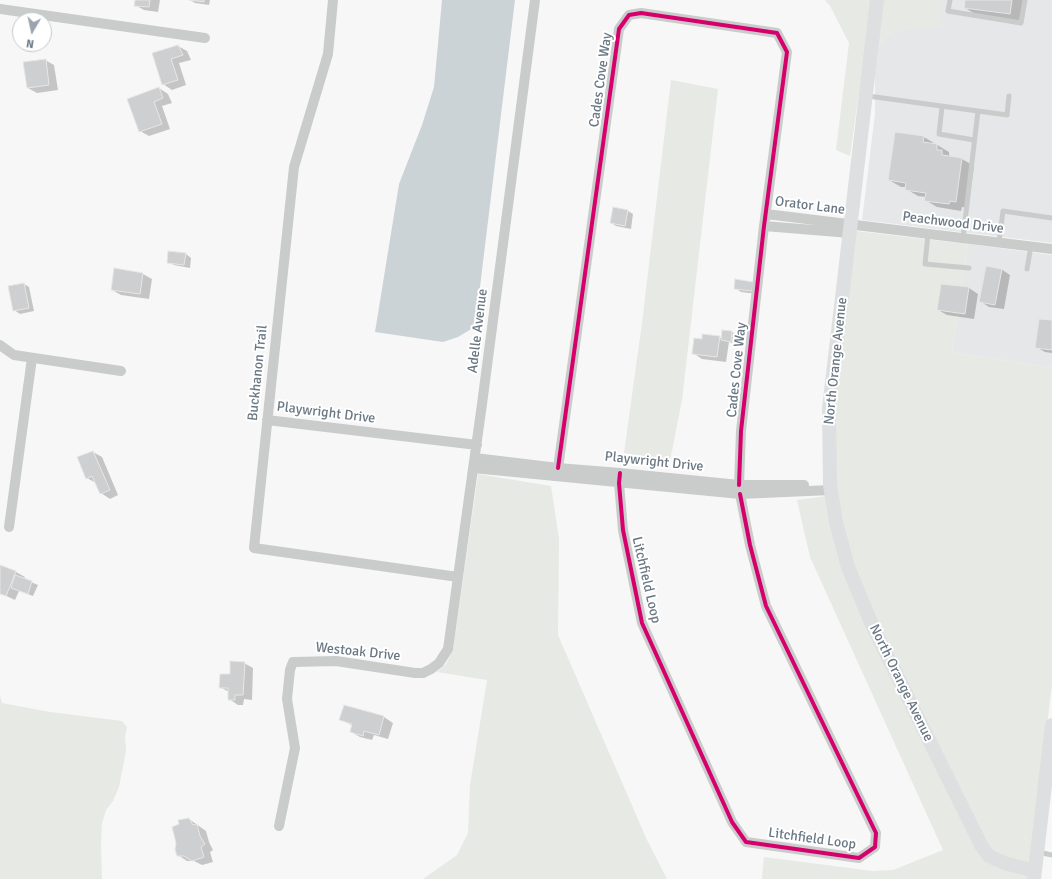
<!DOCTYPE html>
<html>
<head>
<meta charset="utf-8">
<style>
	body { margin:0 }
	#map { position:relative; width:1052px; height:879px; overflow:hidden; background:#f7f7f7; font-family:Signika,sans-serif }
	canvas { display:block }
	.north { position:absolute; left:12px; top:12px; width:40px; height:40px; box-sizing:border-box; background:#fff; border:1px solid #c3c9ce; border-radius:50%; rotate:189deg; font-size:11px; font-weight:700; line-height:16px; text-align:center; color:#6a7884 }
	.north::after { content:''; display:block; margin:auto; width:14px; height:18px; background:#9ba4ac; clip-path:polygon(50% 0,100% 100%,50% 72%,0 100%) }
</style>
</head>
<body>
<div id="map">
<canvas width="1052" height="879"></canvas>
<div class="north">N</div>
</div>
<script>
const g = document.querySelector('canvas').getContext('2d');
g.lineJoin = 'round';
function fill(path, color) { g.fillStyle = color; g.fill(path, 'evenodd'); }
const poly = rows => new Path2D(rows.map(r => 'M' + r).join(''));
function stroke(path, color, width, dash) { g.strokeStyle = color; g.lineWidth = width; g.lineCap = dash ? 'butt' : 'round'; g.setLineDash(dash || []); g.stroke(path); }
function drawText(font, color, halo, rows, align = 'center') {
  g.font = font + ' Signika,sans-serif'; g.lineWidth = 4; g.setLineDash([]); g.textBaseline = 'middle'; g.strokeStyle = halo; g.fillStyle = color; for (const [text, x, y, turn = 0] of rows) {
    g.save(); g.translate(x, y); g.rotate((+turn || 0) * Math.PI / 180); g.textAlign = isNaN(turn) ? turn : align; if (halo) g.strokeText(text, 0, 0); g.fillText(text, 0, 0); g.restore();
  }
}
const built = poly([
	[941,0,1052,0,1052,243,862,220,875,114,875,71,878,47,889,33,913,27,940,27],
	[968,244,1052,255,1052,368,952,352]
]);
const green = poly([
	[825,0,872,0,850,156,836,150,849,43,830,6],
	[882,0,941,0,941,27,913,27,889,33,878,47],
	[671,80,718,89,682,400,670,461,624,453,642,323],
	[856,231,968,244,952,352,1052,368,1052,684,1031,864,1005,857,992,851,987,844,877,622,852,565,841,520,836,490,834,409],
	[478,474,551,486,559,539,558,635,647,840,667,879,423,879,457,855,468,833,470,785,487,680,437,672,446,664,453,650],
	[827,496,831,524,978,850,1029,875,1028,879,762,879,764,857,872,871,893,870,943,850,810,557,797,500],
	[0,695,2,703,50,712,122,721,127,727,125,737,126,751,119,787,113,801,106,810,102,823,101,843,102,879,0,879]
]);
const water = poly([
	[442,0,515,0,479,295,473,328,458,337,443,342,375,332,399,184,422,125,434,87]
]);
const shadow = poly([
	[136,0,160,0,158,12,144,10,135,5],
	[190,0,210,0,209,5,195,3],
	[966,0,1024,0,1022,21,977,15,965,8],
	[178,46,187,51,191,60,179,63,186,85,172,90,163,84,153,54],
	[45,60,54,65,58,90,37,93,28,88,25,63],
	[159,88,168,94,172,103,162,106,170,129,149,136,140,131],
	[896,133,924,137,949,152,949,155,953,158,962,159,974,166,968,208,962,207,961,211,937,207,925,200,926,197,918,196,906,189,906,187,901,187,889,180],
	[628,211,633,214,631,229,616,226,611,223],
	[186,254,191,258,190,268,174,265,168,262],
	[1001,269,1010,275,1004,309,989,307,980,301],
	[143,274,152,279,149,299,121,295,112,290],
	[736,280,758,294,741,292,735,288],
	[24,284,29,287,34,311,20,314,14,310],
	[942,285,969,288,978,294,974,319,947,315,938,310],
	[1052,321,1052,353,1045,352,1036,347],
	[732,332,734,333,733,343,729,342,726,362,702,359,693,353,703,340,703,335,722,338],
	[93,452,102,457,118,495,110,499,101,493,96,483,87,478,79,458],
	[0,566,16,572,25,577,24,579,38,585,33,596,19,591,15,600,0,593],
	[244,663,253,668,252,700,244,699,243,705,238,705,229,699,229,692,220,687,231,675],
	[344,706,384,717,393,723,388,739,374,735,372,740,360,737,351,732,353,726,340,719],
	[189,819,206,831,209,842,213,850,210,852,213,862,202,865,194,861,187,861,178,855]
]);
const building = poly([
	[135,0,150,0,149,7,134,6,135,0],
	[189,0,204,0,204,2,189,0],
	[965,0,1012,0,1010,14,964,8,965,0],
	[178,45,183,55,171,59,178,80,162,85,152,53,178,45],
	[46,59,49,85,27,88,23,62,46,59],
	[159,87,163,98,154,102,162,124,139,132,127,99,159,87],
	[895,132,924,136,923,142,937,144,937,150,942,150,942,155,962,158,956,202,950,201,949,204,924,201,926,193,905,190,906,183,888,180,895,132],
	[613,207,628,210,625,226,610,223,613,207],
	[168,251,186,253,184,265,167,263,168,251],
	[986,266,1002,269,995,305,979,302,986,266],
	[114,268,143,273,140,294,111,290,114,268],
	[735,279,753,282,752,291,734,289,735,279],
	[24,283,29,308,13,311,8,286,24,283],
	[941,284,969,287,965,314,937,310,941,284],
	[1039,319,1052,320,1052,350,1035,348,1039,319],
	[722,330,732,331,731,342,721,340,722,330],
	[702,334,720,336,717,357,692,354,694,338,702,339,702,334],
	[93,451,110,490,100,494,92,476,86,479,77,457,93,451],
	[0,565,16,571,6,596,0,594,0,565],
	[15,575,32,581,28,594,11,588,15,575],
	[230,661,245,662,243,695,235,695,235,700,228,700,228,688,219,688,220,674,230,674,230,661],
	[344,705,384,716,379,735,364,731,363,736,350,732,352,724,339,720,344,705],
	[189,818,193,825,197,824,200,836,205,844,201,847,204,857,192,861,184,856,177,856,175,850,176,843,172,827,179,824,178,820,189,818]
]);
const lane = poly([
	[950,0,948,11,1021,23,1025,0],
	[868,96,1007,115,1009,96],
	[942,107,939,134,974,140],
	[928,234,925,264,969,268],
	[963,238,978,111],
	[999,242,1003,211,1052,218],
	[1027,269,1031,246],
	[1038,852,1052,855]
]);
const street = poly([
	[333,0,328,54,294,167,254,548,458,577],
	[0,9,205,38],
	[766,214,1052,249],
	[764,226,850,233],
	[0,345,14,355,121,371],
	[267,420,477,445],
	[475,458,558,468,620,473,739,485,804,485],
	[473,468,740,494,831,490],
	[558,468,619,29,629,15,641,13,777,33,787,52,764,226,741,431,739,485],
	[620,473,619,483,623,530,642,623,732,822,746,842,859,858,875,847,876,833,766,606,750,545,740,494],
	[9,527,32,358],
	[279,826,295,748,287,699,290,670,293,662,336,661,415,673,423,673,431,669,439,663,448,649,482,404,535,0]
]);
const secondary = poly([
	[877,0,829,408,830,485,836,522,848,567,872,625,982,847,989,856,1004,863,1035,871],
	[1034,879,1052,725]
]);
const cycleway = poly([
	[558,468,619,29,629,15,641,13,777,33,787,52,764,226,741,431,739,485],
	[620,473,619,483,623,530,642,623,732,822,746,842,859,858,875,847,876,833,766,606,750,545,740,494]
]);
const streetNames = [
	["Cades Cove Way",601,80,-82],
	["Orator Lane",810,206,7],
	["Peachwood Drive",953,223,7],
	["Adelle Avenue",478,331,-83],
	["North Orange Avenue",836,361,-84],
	["Cades Cove Way",737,370,-84],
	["Buckhanon Trail",258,373,-84],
	["Playwright Drive",326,413,7],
	["Playwright Drive",654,462,6],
	["Litchfield Loop",646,580,77],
	["Westoak Drive",358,652,6],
	["North Orange Avenue",901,683,64],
	["Litchfield Loop",812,839,8]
];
fill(built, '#e6e7e8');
fill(green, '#e6e9e4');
fill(water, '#ccd3d6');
fill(shadow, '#0003');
fill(building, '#cecfd0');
stroke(building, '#e6e6e6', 1);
stroke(lane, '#cacccc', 5);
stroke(street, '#cacccc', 10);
stroke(secondary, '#dedfe0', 14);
stroke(cycleway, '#d6006c', 4);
drawText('14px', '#6a7884', '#fff', streetNames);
</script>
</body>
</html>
